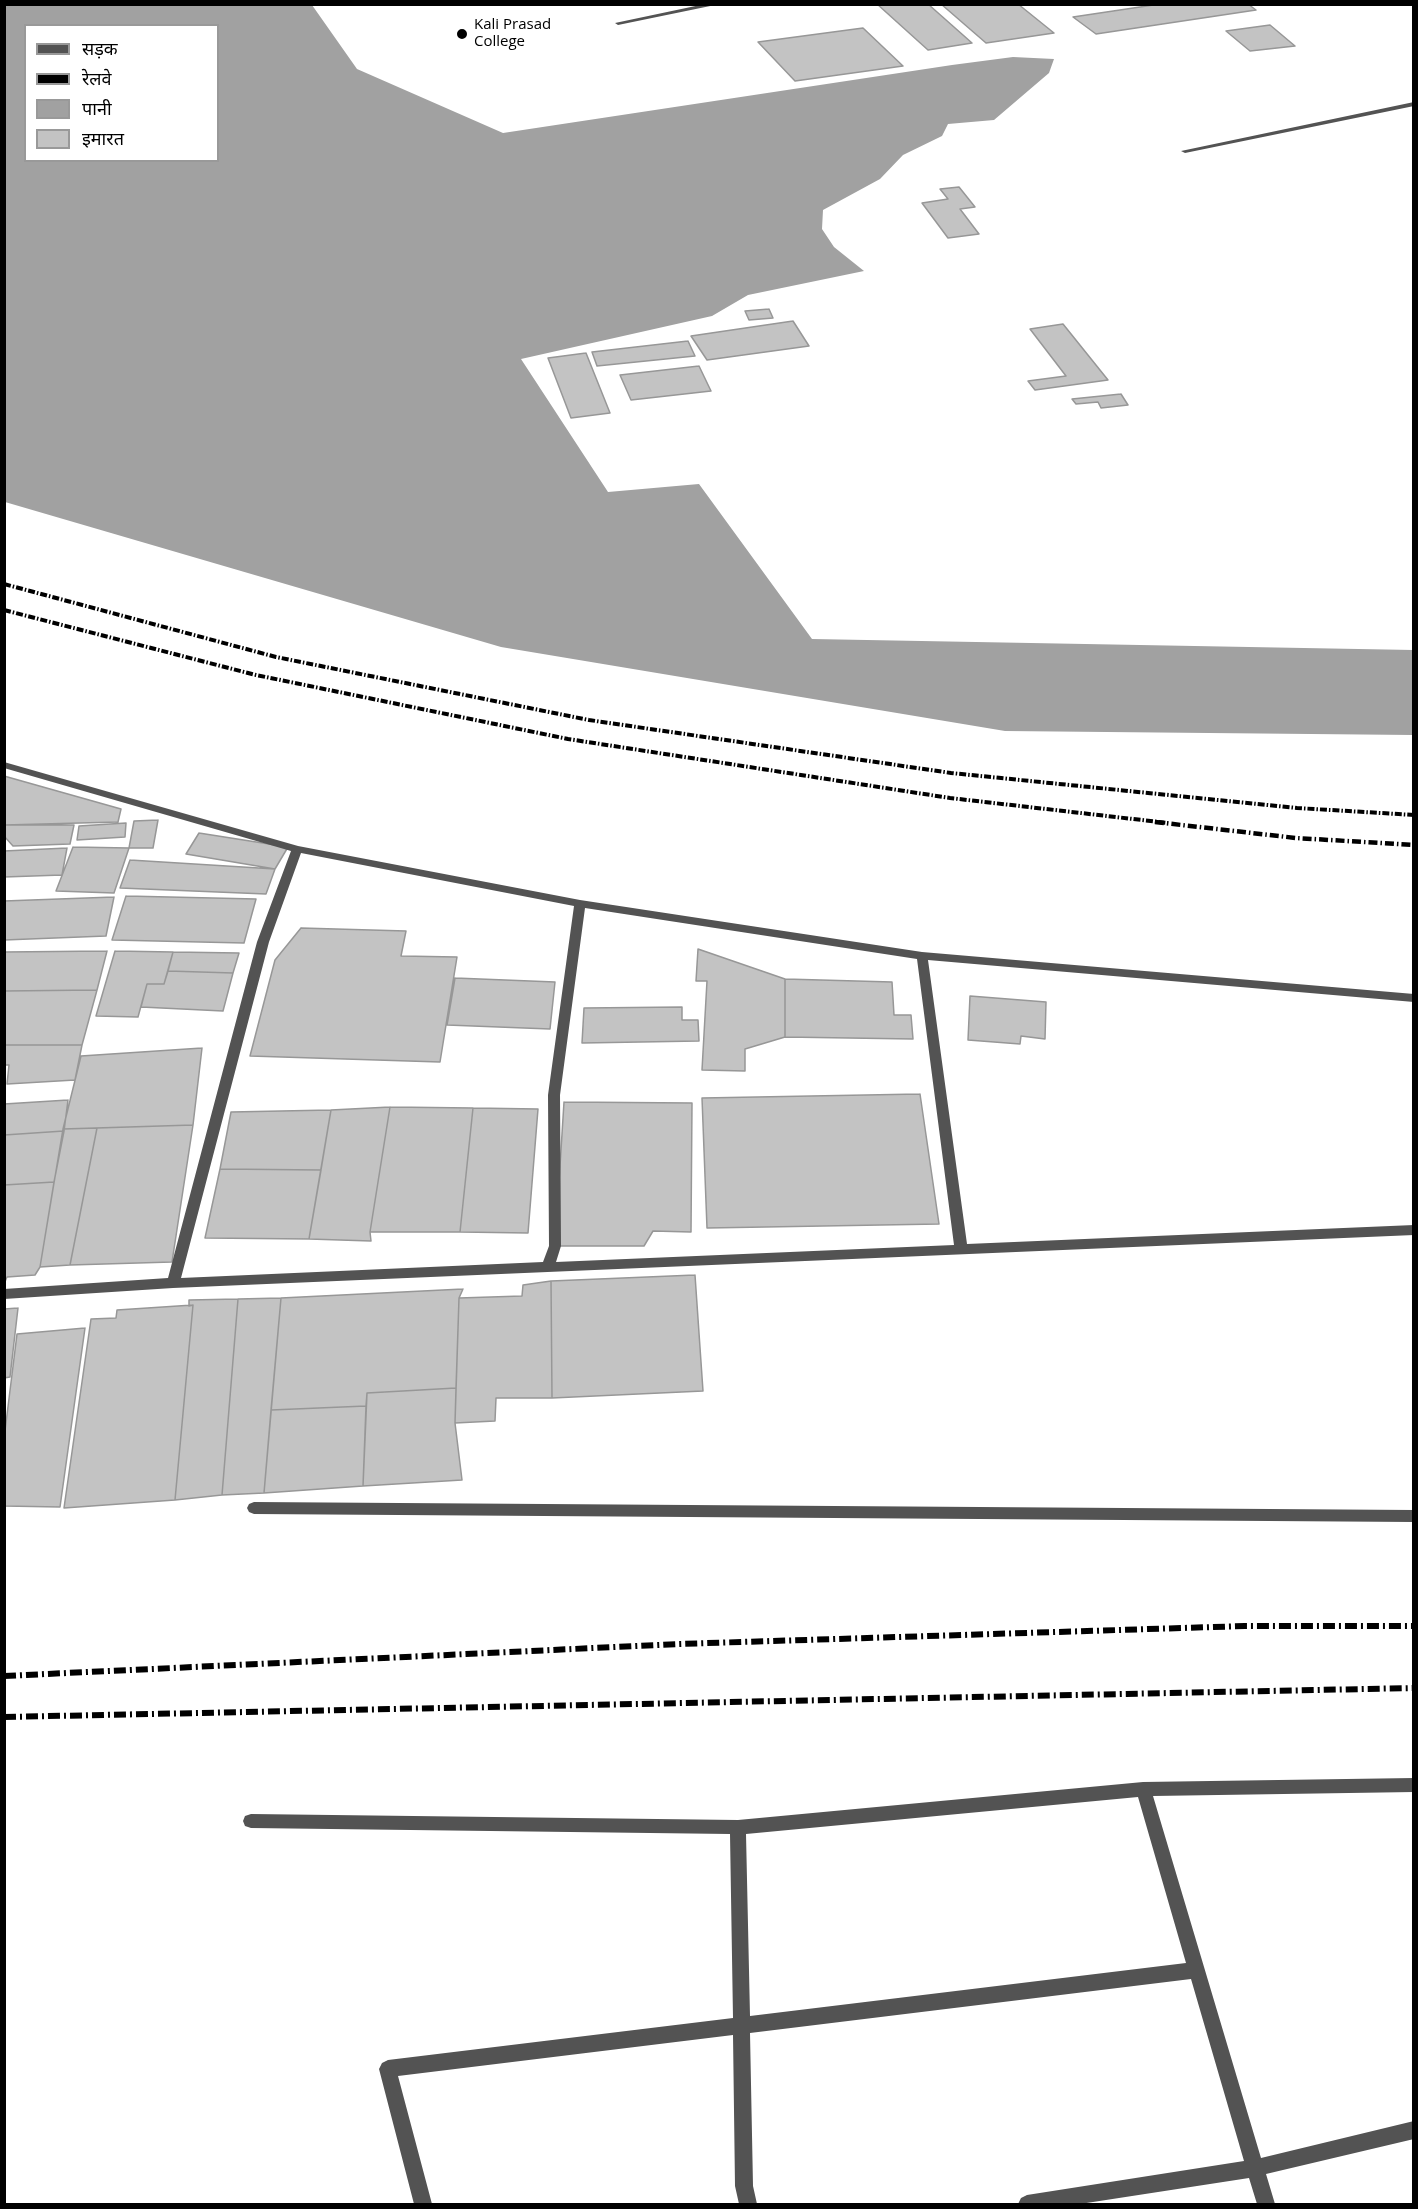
<!DOCTYPE html>
<html>
<head>
<meta charset="utf-8">
<style>
	body { margin:0 }
	#map { position:relative; width:1418px; height:2209px; overflow:hidden; background:#fff; font-family:"Open Sans","Noto Sans Devanagari",sans-serif }
	canvas { display:block }
	.frame { position:absolute; inset:0; border:6px solid #000; pointer-events:none }
	.legend { position:absolute; left:24px; top:24px; width:195px; height:138px; box-sizing:border-box; background:#fff; border:2px solid #999; margin:0; padding:8px 10px; list-style:none; font-size:18px; color:#000 }
	.legend li { display:flex; align-items:center; gap:12px; height:30px }
	.legend b { width:30px; border:2px solid #999 }
</style>
</head>
<body>
<div id="map">
<canvas width="1418" height="2209"></canvas>
<div class="frame"></div>
<ul class="legend">
<li><b style="height:8px;background:#535353"></b>सड़क</li>
<li><b style="height:8px;background:#000"></b>रेलवे</li>
<li><b style="height:16px;background:#a1a1a1"></b>पानी</li>
<li><b style="height:16px;background:#c3c3c3"></b>इमारत</li>
</ul>
</div>
<script>
const g = document.querySelector('canvas').getContext('2d');
g.lineJoin = 'round';
function fill(path, color) { g.fillStyle = color; g.fill(path, 'evenodd'); }
const poly = rows => new Path2D(rows.map(r => 'M' + r).join(''));
function stroke(path, color, width, dash) { g.strokeStyle = color; g.lineWidth = width; g.lineCap = dash ? 'butt' : 'round'; g.setLineDash(dash || []); g.stroke(path); }
function drawText(font, color, halo, rows, align = 'center') {
  g.font = font + ' "Open Sans",sans-serif'; g.lineWidth = 4.5; g.setLineDash([]); g.textBaseline = 'middle'; g.strokeStyle = halo; g.fillStyle = color; for (const [text, x, y, turn = 0] of rows) {
    g.save(); g.translate(x, y); g.rotate((+turn || 0) * Math.PI / 180); g.textAlign = isNaN(turn) ? turn : align; if (halo) g.strokeText(text, 0, 0); g.fillText(text, 0, 0); g.restore();
  }
}
const water = poly([
	[4,5,312,5,357,69,503,133,952,65,1013,57,1054,59,1049,73,994,120,948,124,942,136,903,155,880,179,823,210,822,229,834,247,864,271,748,295,712,316,521,359,608,492,699,484,812,639,1413,650,1413,735,1005,731,501,647,5,502],
	[26,26,218,26,218,160,26,160]
]);
const building = poly([
	[877,4,928,4,972,43,928,50,877,4],
	[941,4,1018,4,1054,33,986,43,941,4],
	[1160,4,1248,4,1256,10,1096,34,1073,17,1160,4],
	[1270,25,1295,46,1250,51,1226,31,1270,25],
	[863,28,903,66,795,81,758,42,863,28],
	[959,187,975,207,960,209,979,234,948,238,922,203,948,199,940,189,959,187],
	[769,309,773,318,749,320,745,311,769,309],
	[793,321,809,346,707,360,691,336,793,321],
	[1063,324,1108,380,1035,390,1028,381,1066,376,1030,329,1063,324],
	[688,341,695,356,597,366,592,352,688,341],
	[586,353,610,413,571,418,548,358,586,353],
	[699,366,711,391,631,400,620,375,699,366],
	[1121,394,1128,405,1101,408,1098,402,1076,404,1072,399,1121,394],
	[4,776,121,809,118,822,4,825,4,776],
	[158,820,153,848,129,848,134,821,158,820],
	[126,823,125,837,77,840,79,826,126,823],
	[4,825,74,825,70,844,13,846,4,836,4,825],
	[199,833,288,847,275,869,186,854,199,833],
	[73,847,129,848,114,893,56,891,73,847],
	[67,848,62,875,4,877,4,851,67,848],
	[130,860,275,869,266,894,120,888,130,860],
	[126,896,256,899,244,943,112,940,126,896],
	[114,897,106,936,4,940,4,901,114,897],
	[301,928,406,931,401,956,457,957,440,1062,250,1056,275,960,301,928],
	[698,949,785,979,785,1037,745,1049,745,1071,702,1070,707,981,696,981,698,949],
	[107,951,97,990,4,991,4,952,107,951],
	[115,951,173,952,164,984,147,984,138,1017,96,1016,115,951],
	[173,952,239,953,233,973,168,971,173,952],
	[168,971,233,973,223,1011,141,1007,147,984,164,984,168,971],
	[455,978,555,982,550,1029,447,1025,455,978],
	[785,979,892,982,894,1015,911,1015,913,1039,785,1037,785,979],
	[97,990,82,1045,4,1045,4,991,97,990],
	[970,996,1046,1002,1045,1039,1021,1036,1020,1044,968,1040,970,996],
	[682,1007,682,1020,698,1020,699,1041,582,1043,584,1008,682,1007],
	[4,1045,82,1045,75,1080,7,1084,9,1065,4,1065,4,1045],
	[202,1048,193,1125,63,1129,81,1056,202,1048],
	[920,1094,939,1224,707,1228,702,1098,920,1094],
	[68,1100,64,1131,4,1135,4,1104,68,1100],
	[564,1102,692,1103,691,1232,653,1231,644,1246,555,1246,564,1102],
	[390,1107,370,1232,371,1241,309,1239,331,1110,390,1107],
	[390,1107,473,1108,460,1232,370,1232,390,1107],
	[473,1108,538,1109,528,1233,460,1232,473,1108],
	[331,1110,321,1170,220,1169,231,1112,331,1110],
	[193,1125,172,1262,70,1265,97,1128,193,1125],
	[97,1128,70,1265,40,1267,63,1129,97,1128],
	[64,1131,54,1182,4,1185,4,1135,64,1131],
	[220,1169,321,1170,309,1239,205,1238,220,1169],
	[54,1182,40,1267,35,1275,7,1277,4,1284,4,1185,54,1182],
	[695,1275,703,1391,552,1398,551,1281,695,1275],
	[551,1281,552,1398,496,1398,495,1421,455,1423,459,1298,522,1296,523,1285,551,1281],
	[463,1289,459,1298,456,1388,367,1393,366,1406,271,1410,281,1298,463,1289],
	[281,1298,264,1493,222,1495,238,1299,281,1298],
	[238,1299,222,1495,175,1500,193,1305,189,1306,189,1300,238,1299],
	[193,1305,175,1500,64,1508,91,1319,116,1318,117,1310,193,1305],
	[18,1308,10,1377,4,1378,4,1309,18,1308],
	[85,1328,60,1507,4,1506,4,1439,17,1334,85,1328],
	[456,1388,455,1423,462,1480,363,1486,367,1393,456,1388],
	[366,1406,363,1486,264,1493,271,1410,366,1406]
]);
const lane = poly([
	[705,4,720,4,618,25,615,23,705,4]
]);
const street = poly([
	[1414,102,1414,106,1185,153,1181,151,1414,102],
	[4,762,298,846,580,900,922,952,1414,994,1414,1002,928,960,967,1244,1414,1225,1414,1235,173,1288,4,1299,4,1289,168,1278,257,942,291,851,4,768,4,762],
	[301,853,574,906,548,1095,549,1246,543,1262,181,1278,269,942,301,853],
	[585,908,917,959,954,1245,556,1262,561,1246,560,1095,585,908],
	[254,1502,1414,1510,1414,1522,254,1514,249,1512,247,1508,249,1504,254,1502],
	[1414,1778,1414,1792,1153,1796,1261,2158,1414,2121,1414,2139,1266,2174,1275,2204,1257,2204,1249,2178,1080,2204,1018,2204,1021,2198,1027,2195,1244,2161,1191,1979,750,2033,753,2186,757,2204,739,2204,735,2186,733,2035,398,2076,432,2204,414,2204,379,2069,382,2063,388,2060,733,2018,730,1834,251,1828,245,1826,243,1821,245,1816,251,1814,738,1820,1143,1782,1414,1778],
	[1138,1797,1186,1963,750,2016,746,1834,1138,1797]
]);
const railFar2 = poly([
	[4,584,276,657,589,720,951,773,1297,808,1414,815],
	[4,610,256,675,568,739,950,798,1168,823]
]);
const railFar1 = poly([
	[1155,822,1296,838,1414,845]
]);
const rail = poly([
	[4,1676,678,1644,1245,1626,1414,1626],
	[4,1717,1414,1688]
]);
const markers = [
	[462,34,6,"#000"]
];
const farPoinames = [
	["Kali Prasad",474,25],
	["College",474,42]
];
fill(water, '#a1a1a1');
fill(building, '#c3c3c3');
stroke(building, '#979797', 1.5);
fill(lane, '#535353');
fill(street, '#535353');
stroke(railFar2, '#000', 4, [7, 2, 1.5, 2]);
stroke(railFar1, '#000', 4.5, [9, 3, 1.5, 3]);
stroke(rail, '#000', 6, [12, 4, 2, 4]);
for (const [x, y, r, color] of markers) { const dot = new Path2D(); dot.arc(x, y, r, 0, 2 * Math.PI); g.fillStyle = color; g.fill(dot); stroke(dot, '#fff', 2); }
drawText('15px', '#000', '#fff', farPoinames, 'left');
</script>
</body>
</html>
